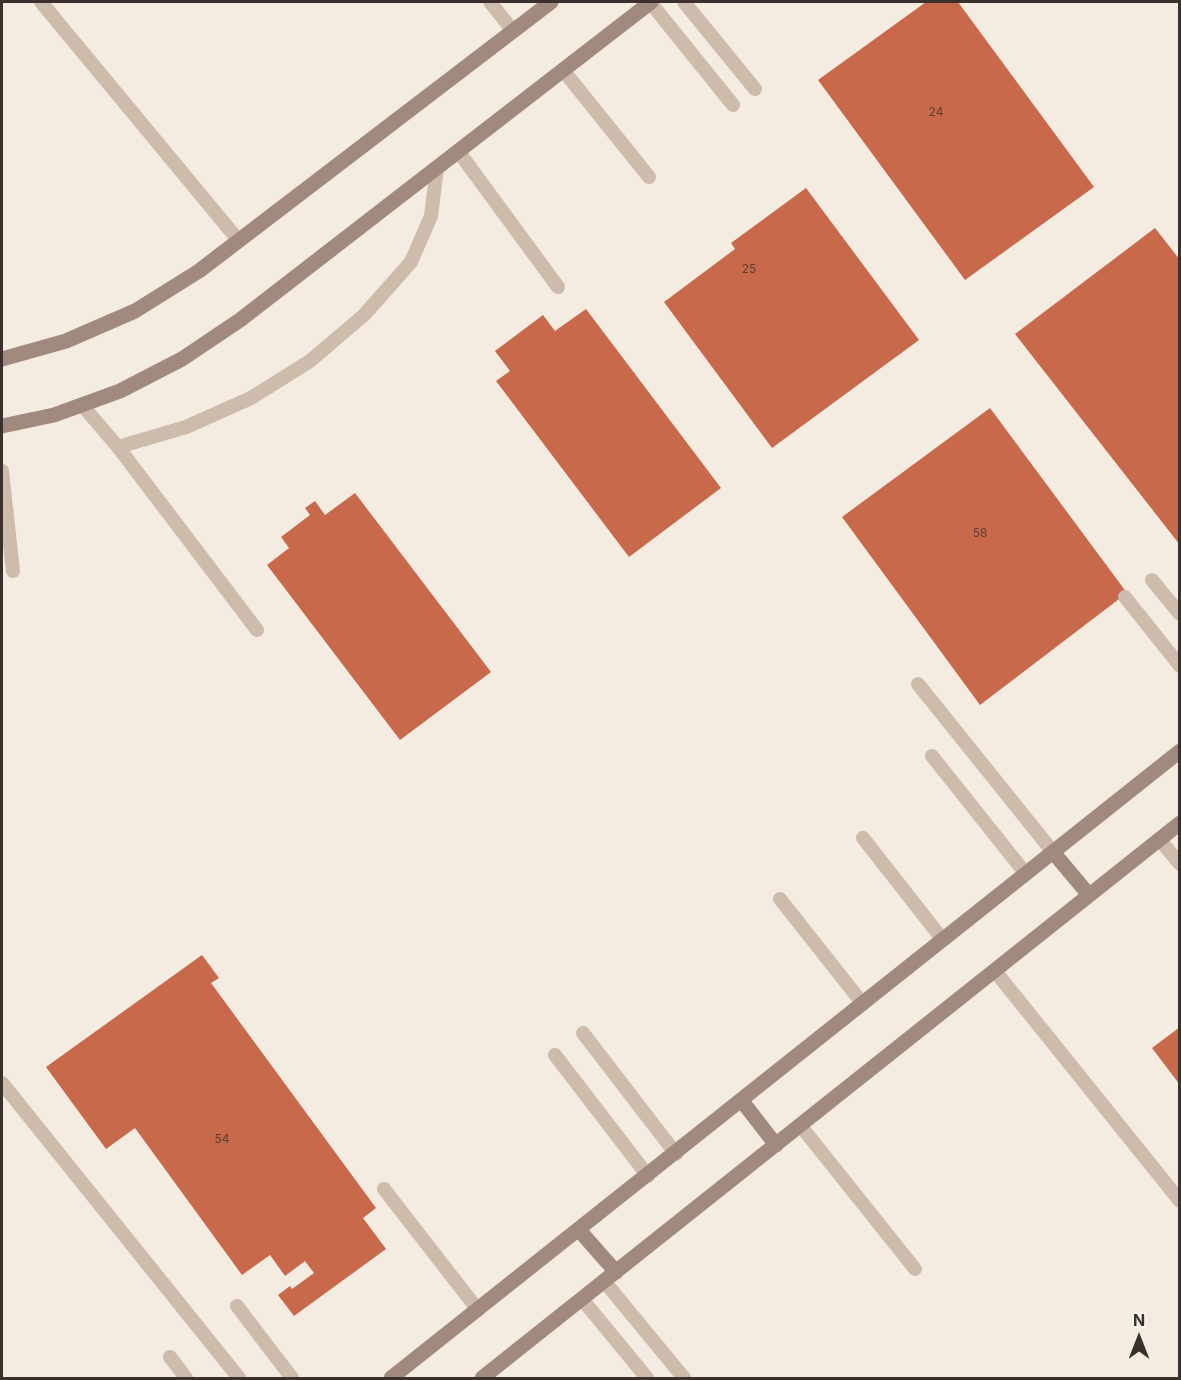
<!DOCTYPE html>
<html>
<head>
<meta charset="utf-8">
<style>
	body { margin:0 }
	#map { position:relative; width:1181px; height:1380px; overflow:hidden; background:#f4ebe1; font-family:Inter,sans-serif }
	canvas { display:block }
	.frame { position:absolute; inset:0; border:3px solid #3b302b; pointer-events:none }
	.north { position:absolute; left:1109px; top:1308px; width:60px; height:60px; -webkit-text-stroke:4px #fbf5ee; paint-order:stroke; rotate:0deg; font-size:16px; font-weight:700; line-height:24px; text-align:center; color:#3b302b }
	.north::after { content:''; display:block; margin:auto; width:21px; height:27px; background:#3b302b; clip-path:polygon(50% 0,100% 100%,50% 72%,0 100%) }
</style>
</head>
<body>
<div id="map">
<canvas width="1181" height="1380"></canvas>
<div class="frame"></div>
<div class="north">N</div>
</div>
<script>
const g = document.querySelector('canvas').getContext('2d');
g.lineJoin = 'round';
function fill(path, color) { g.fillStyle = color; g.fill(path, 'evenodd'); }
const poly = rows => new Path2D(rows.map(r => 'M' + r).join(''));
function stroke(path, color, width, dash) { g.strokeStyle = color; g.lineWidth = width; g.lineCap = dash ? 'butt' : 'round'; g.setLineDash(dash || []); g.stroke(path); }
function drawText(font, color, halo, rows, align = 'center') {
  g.font = font + ' Inter,sans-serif'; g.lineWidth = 4.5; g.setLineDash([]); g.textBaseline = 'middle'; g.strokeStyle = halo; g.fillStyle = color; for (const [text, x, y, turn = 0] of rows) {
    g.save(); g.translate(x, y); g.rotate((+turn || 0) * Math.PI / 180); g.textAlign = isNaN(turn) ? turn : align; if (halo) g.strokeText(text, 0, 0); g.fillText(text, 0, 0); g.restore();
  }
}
const building = poly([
	[926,2,958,2,1094,187,965,280,818,80],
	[806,188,919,340,772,448,664,302,735,249,731,243],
	[1155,228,1180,260,1180,545,1015,334],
	[586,309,721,488,629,557,496,381,510,371,495,351,543,315,555,331],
	[990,408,1127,593,980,705,842,517],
	[355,493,491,672,400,740,267,565,289,548,281,537,310,515,305,508,315,501,325,515],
	[202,955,219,978,211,983,376,1208,363,1218,386,1249,294,1316,278,1295,290,1286,292,1289,314,1273,305,1261,285,1276,270,1255,242,1275,135,1128,106,1149,46,1067],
	[1180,1027,1180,1085,1152,1048]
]);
const lane = poly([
	[41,2,239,241],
	[490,2,513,31],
	[650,2,733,105],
	[684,2,755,89],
	[563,70,649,177],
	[458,151,558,287],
	[82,405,118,447,257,630],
	[118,447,186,427,251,398,310,361,364,315,411,262,431,216,437,168],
	[2,471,13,571],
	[1152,580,1180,614],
	[1125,597,1180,666],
	[918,684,1053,852],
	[932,756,1026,874],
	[863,838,943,940],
	[1159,839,1180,864],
	[780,899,863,1004],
	[995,971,1180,1201],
	[583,1033,676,1154],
	[555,1055,648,1176],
	[2,1083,239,1378],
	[800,1125,915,1269],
	[384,1189,478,1310],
	[604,1281,684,1378],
	[582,1299,647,1378],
	[237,1306,292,1378],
	[170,1357,186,1378]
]);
const secondary = poly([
	[2,359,66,341,135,311,199,271,551,2],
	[2,426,54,415,120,391,182,359,240,320,651,2],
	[1053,852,1089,895],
	[742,1101,776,1145],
	[579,1230,616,1272],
	[391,1378,1180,751],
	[482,1378,1180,823]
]);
const numberNames = [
	["24",936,112],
	["25",749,269],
	["58",980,533],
	["54",222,1139]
];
fill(building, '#c8694b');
stroke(lane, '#cdbbac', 14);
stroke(secondary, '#a18a7d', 15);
drawText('12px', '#5e3e33', null, numberNames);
</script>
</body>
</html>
